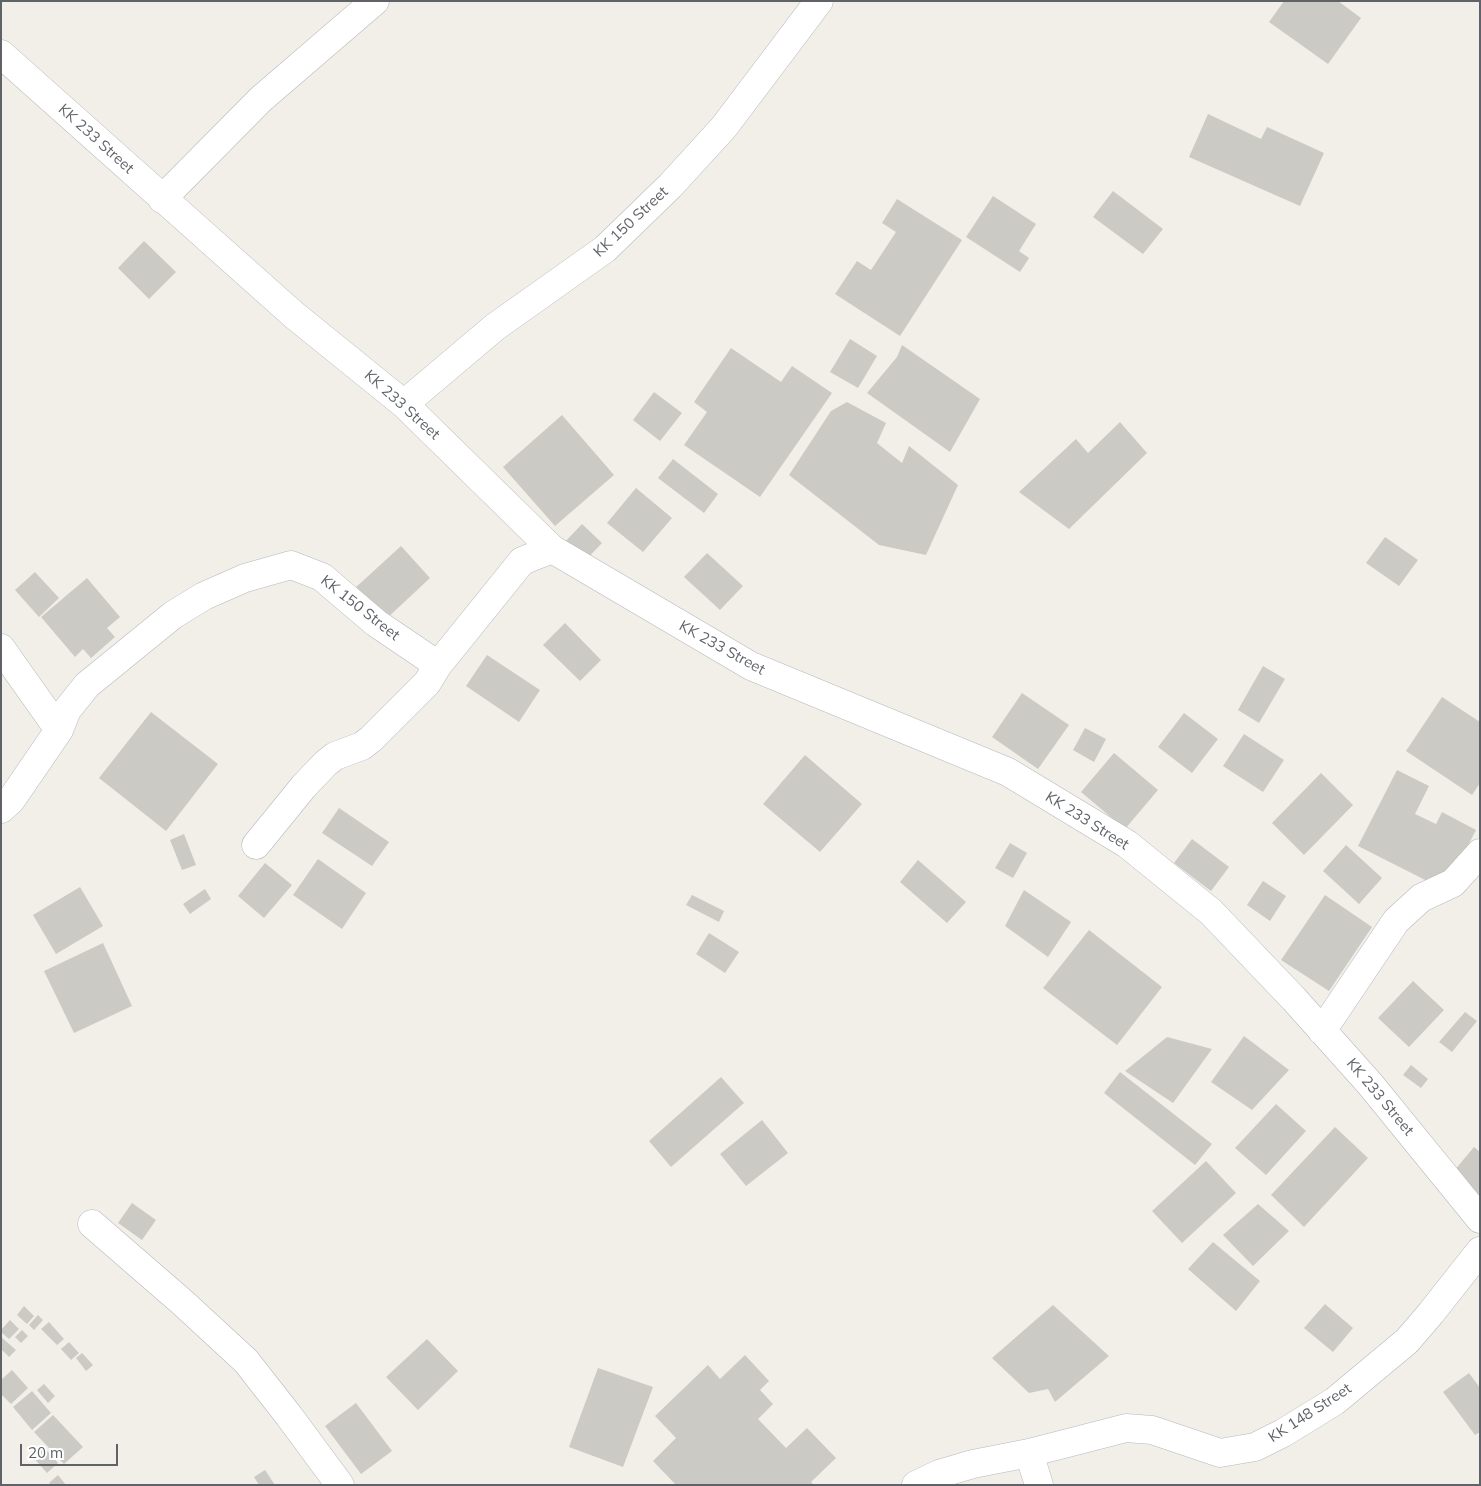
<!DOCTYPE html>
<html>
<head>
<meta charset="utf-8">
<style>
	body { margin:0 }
	#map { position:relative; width:1481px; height:1486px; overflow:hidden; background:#f1efe8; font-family:Mulish,sans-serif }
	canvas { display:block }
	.frame { position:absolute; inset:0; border:2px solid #5f6368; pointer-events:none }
	.scale { position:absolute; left:20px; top:1444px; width:98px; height:22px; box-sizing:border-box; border:2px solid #5f6368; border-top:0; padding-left:6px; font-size:15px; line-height:18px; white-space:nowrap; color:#5f6368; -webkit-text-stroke:4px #fff; paint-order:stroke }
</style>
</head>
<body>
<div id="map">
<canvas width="1481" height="1486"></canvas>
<div class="frame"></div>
<div class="scale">20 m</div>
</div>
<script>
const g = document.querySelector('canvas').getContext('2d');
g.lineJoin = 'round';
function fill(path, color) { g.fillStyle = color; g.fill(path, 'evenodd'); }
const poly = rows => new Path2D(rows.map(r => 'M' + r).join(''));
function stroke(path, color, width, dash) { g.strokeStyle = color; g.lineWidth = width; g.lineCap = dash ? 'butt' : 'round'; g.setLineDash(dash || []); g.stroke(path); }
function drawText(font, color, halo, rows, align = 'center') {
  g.font = font + ' Mulish,sans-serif'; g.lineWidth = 4.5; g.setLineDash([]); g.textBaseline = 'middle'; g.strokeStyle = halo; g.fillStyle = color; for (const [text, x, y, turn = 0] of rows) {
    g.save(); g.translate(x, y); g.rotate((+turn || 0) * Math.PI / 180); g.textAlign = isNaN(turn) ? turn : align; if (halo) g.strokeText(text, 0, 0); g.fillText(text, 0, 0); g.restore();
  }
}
const building = poly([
	[1284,1,1338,1,1361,18,1328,64,1269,22],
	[1208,114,1261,139,1267,127,1324,153,1300,206,1189,157],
	[1113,191,1163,229,1143,254,1093,217],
	[993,196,1036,224,1019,251,1029,258,1020,272,966,237],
	[897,199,962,240,900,336,835,294,857,261,871,270,896,232,882,223],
	[144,241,176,272,149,299,118,268],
	[850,339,877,356,858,388,830,372],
	[902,345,980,399,950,452,867,393,897,357],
	[731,348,781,382,792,366,832,393,760,497,684,445,707,412,694,402],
	[654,392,682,413,660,441,633,420],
	[847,402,886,423,877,443,902,463,909,446,958,485,926,555,879,545,789,475,831,411],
	[562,415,614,475,555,526,503,467],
	[1120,422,1147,453,1069,529,1019,492,1076,439,1088,453],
	[673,459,718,494,704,513,658,478],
	[636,488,672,518,643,552,607,523],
	[582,524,602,543,584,562,564,543],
	[1385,537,1418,560,1399,586,1366,563],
	[401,546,430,578,384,621,354,589],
	[707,553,743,586,720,610,684,577],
	[35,572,59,598,39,617,15,590],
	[87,578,120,617,107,628,115,637,91,658,83,649,75,657,41,617],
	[565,623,601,660,580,681,543,645],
	[487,655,540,690,519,722,466,686],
	[1263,666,1285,679,1259,723,1238,710],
	[1022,693,1069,725,1038,769,992,737],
	[1442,697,1480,722,1480,783,1472,795,1406,751],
	[151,712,218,764,166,831,99,778],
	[1184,713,1218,739,1192,773,1158,747],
	[1085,728,1106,739,1094,762,1073,750],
	[1244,734,1284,760,1263,792,1223,766],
	[1114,753,1158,790,1125,829,1081,792],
	[805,755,862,804,820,852,763,804],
	[1397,770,1429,786,1415,814,1436,824,1442,812,1476,830,1445,890,1358,846],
	[1321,773,1353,805,1304,855,1272,823],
	[339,808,389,842,372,866,322,833],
	[184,834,196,865,182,870,170,840],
	[1192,839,1229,867,1211,891,1174,863],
	[1010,843,1027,853,1013,878,995,868],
	[1346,845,1382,878,1359,904,1323,871],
	[318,859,366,893,342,929,293,895],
	[918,860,966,902,947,923,900,882],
	[265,863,292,885,264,918,238,896],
	[1263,881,1286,896,1270,921,1247,905],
	[80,887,103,926,56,954,33,915],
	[205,889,211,899,190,914,183,904],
	[1024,890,1071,922,1048,957,1005,926],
	[692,895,724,911,719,922,686,905],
	[1325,895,1372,927,1329,991,1281,960],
	[1089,930,1162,987,1117,1045,1043,988],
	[709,933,739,952,725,973,696,954],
	[103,943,132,1006,74,1033,44,971],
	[1413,981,1444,1010,1409,1047,1378,1018],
	[1465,1012,1477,1021,1452,1052,1439,1042],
	[1244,1036,1289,1070,1252,1110,1211,1082],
	[1167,1037,1212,1049,1173,1103,1125,1071],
	[1411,1065,1428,1079,1421,1088,1403,1075],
	[1120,1072,1212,1144,1195,1165,1104,1093],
	[721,1077,744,1103,671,1167,649,1141],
	[1276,1104,1306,1131,1266,1175,1235,1148],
	[762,1120,788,1153,746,1186,720,1154],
	[1335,1127,1368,1158,1304,1227,1271,1195],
	[1474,1147,1480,1152,1480,1204,1449,1177],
	[1206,1161,1236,1193,1182,1243,1152,1211],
	[132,1203,156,1220,142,1240,118,1223],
	[1258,1204,1289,1231,1253,1266,1223,1235],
	[1213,1242,1260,1281,1236,1311,1188,1269],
	[1325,1304,1353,1328,1333,1352,1304,1328],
	[1053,1305,1109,1356,1055,1402,1048,1389,1029,1393,992,1358],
	[24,1306,34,1316,27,1324,17,1315],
	[38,1315,43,1320,34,1330,29,1325],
	[10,1320,19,1329,9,1339,1,1332,1,1330],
	[49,1322,64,1339,57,1345,41,1329],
	[22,1330,28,1336,21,1343,15,1337],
	[1,1337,16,1350,9,1357,1,1349],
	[427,1339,458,1371,418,1410,386,1377],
	[69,1342,79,1353,71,1360,61,1349],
	[82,1353,93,1365,86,1371,76,1358],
	[745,1355,769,1381,760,1390,773,1404,758,1419,786,1448,807,1428,836,1458,811,1482,814,1485,676,1485,653,1461,676,1438,655,1416,708,1365,720,1379],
	[598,1368,653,1387,623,1467,569,1447],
	[12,1370,28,1388,11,1404,1,1394,1,1380],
	[1469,1373,1480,1388,1480,1432,1475,1435,1443,1392],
	[44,1384,55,1396,48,1403,37,1390],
	[32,1391,51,1413,32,1430,13,1407],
	[356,1403,392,1451,361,1474,325,1426],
	[53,1415,83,1447,64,1464,34,1432],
	[44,1447,58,1463,47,1473,32,1456],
	[265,1470,275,1485,259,1485,254,1477],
	[58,1475,66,1485,51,1485,49,1483]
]);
const minor = poly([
	[1,54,294,315,404,404,552,549,751,666,1008,772,1127,844,1211,912,1294,999,1370,1084,1480,1219],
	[162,199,261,99,375,1],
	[404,404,495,327,605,249,670,186,724,127,819,1],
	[1,648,59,730],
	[1,809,11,800,59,730,67,710,87,685,173,615,204,596,245,578,291,565,322,577,376,623,438,665,522,561,552,549],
	[256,845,304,786,326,763,335,756,362,746,371,739,427,683,438,665],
	[1322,1031,1396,921,1421,898,1453,883,1480,853],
	[92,1224,182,1302,246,1361,289,1416,340,1485],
	[1029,1453,1039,1485],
	[916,1485,939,1474,973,1464,1029,1453,1126,1428,1152,1430,1220,1453,1255,1447,1283,1433,1335,1401,1407,1341,1431,1313,1480,1251]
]);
const streetNames = [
	["KK 233 Street",96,139,42],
	["KK 150 Street",631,222,-43],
	["KK 233 Street",402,405,42],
	["KK 150 Street",360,608,38],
	["KK 233 Street",722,648,29],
	["KK 233 Street",1087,821,32],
	["KK 233 Street",1380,1097,50],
	["KK 148 Street",1310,1413,-33]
];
fill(building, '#cccac5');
stroke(minor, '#b5b8bc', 29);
stroke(minor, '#fff', 28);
drawText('15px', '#5f6368', '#fff', streetNames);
</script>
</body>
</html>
